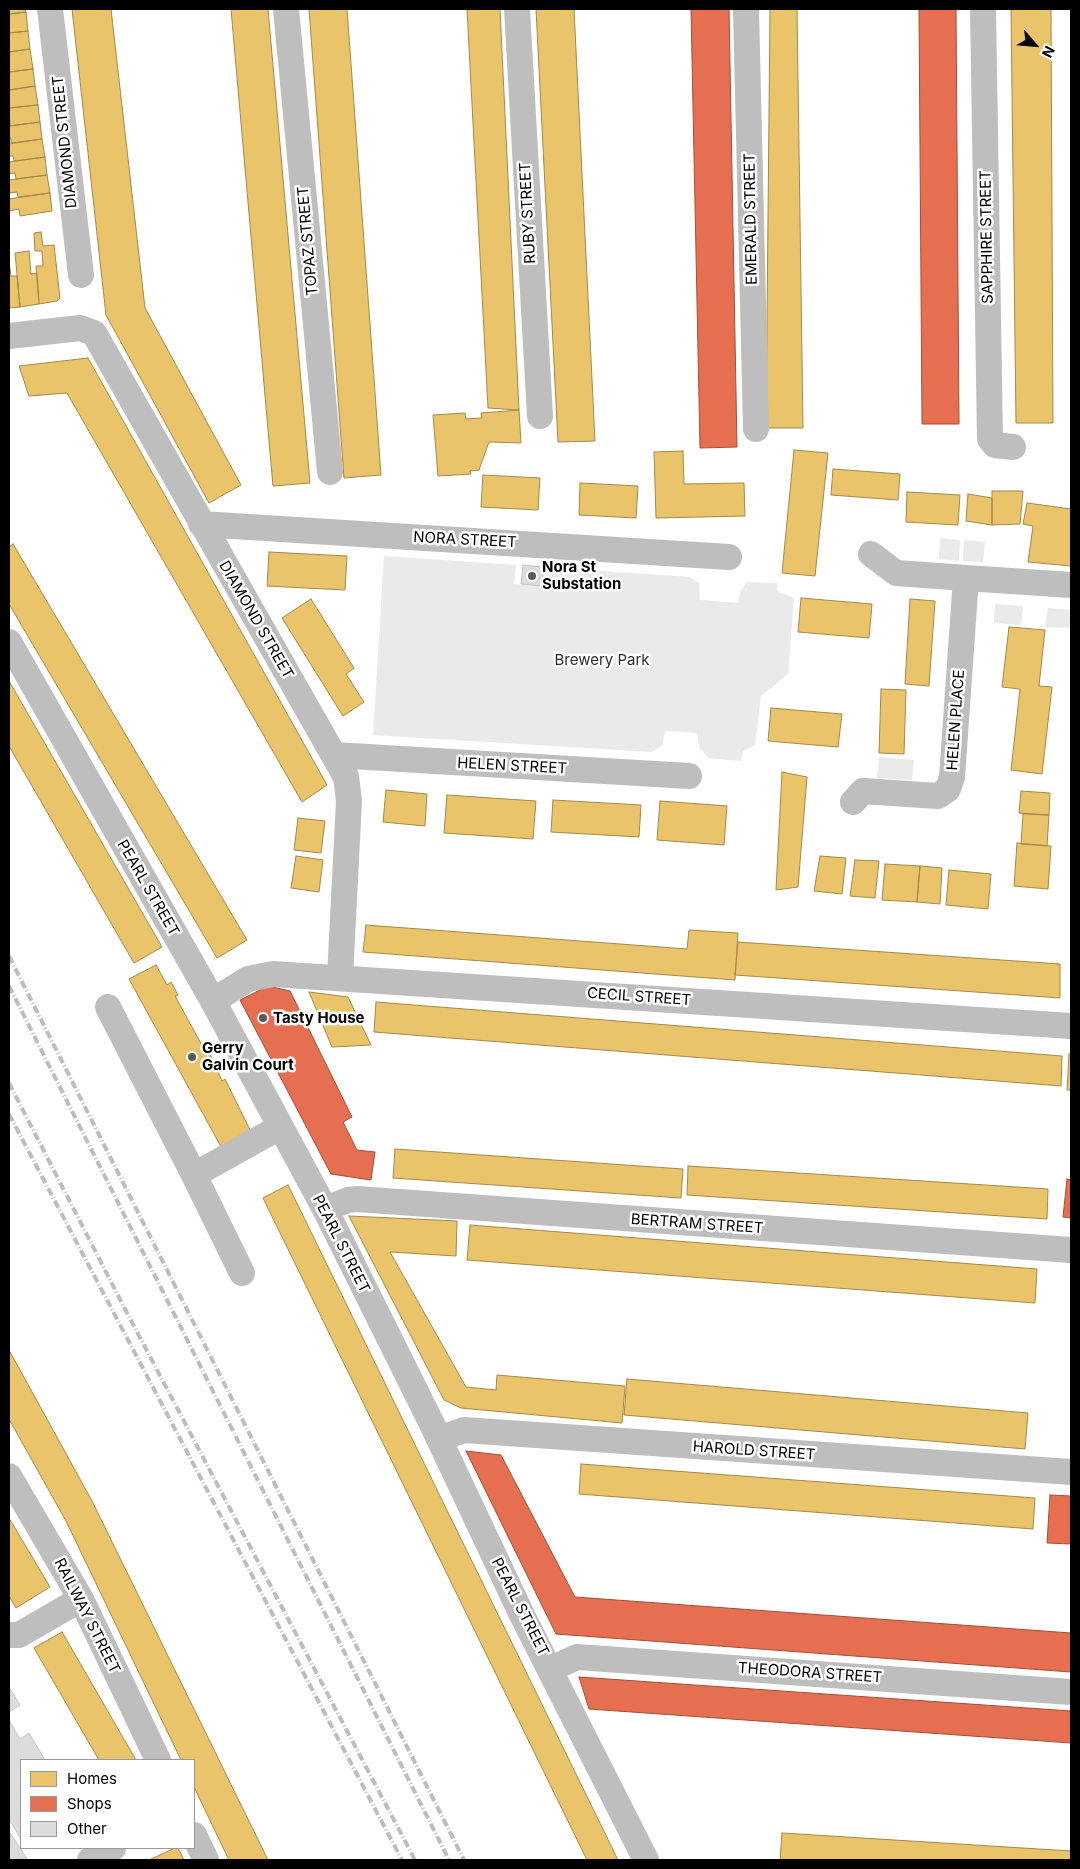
<!DOCTYPE html>
<html>
<head>
<meta charset="utf-8">
<style>
	body { margin:0 }
	#map { position:relative; width:1080px; height:1869px; overflow:hidden; background:#fff; font-family:Inter,sans-serif }
	canvas { display:block }
	.frame { position:absolute; inset:0; border:10px solid #000; pointer-events:none }
	.legend { position:absolute; left:20px; top:1759px; width:175px; height:90px; box-sizing:border-box; background:#fff; border:1px solid #999; margin:0; padding:6px 9px; list-style:none; font-size:15px; color:#000 }
	.legend li { display:flex; align-items:center; gap:10px; height:25px }
	.legend b { width:25px; border:1px solid #999 }
	.north { position:absolute; left:1010px; top:20px; width:50px; height:50px; -webkit-text-stroke:4px #fff; paint-order:stroke; rotate:117deg; font-size:14px; font-weight:700; line-height:20px; text-align:center; color:#000 }
	.north::after { content:''; display:block; margin:auto; width:18px; height:22px; background:#000; clip-path:polygon(50% 0,100% 100%,50% 72%,0 100%) }
</style>
</head>
<body>
<div id="map">
<canvas width="1080" height="1869"></canvas>
<div class="frame"></div>
<ul class="legend">
<li><b style="height:14px;background:#e9c46a"></b>Homes</li>
<li><b style="height:14px;background:#e76f51"></b>Shops</li>
<li><b style="height:14px;background:#dcdcdc"></b>Other</li>
</ul>
<div class="north">N</div>
</div>
<script>
const g = document.querySelector('canvas').getContext('2d');
g.lineJoin = 'round';
function fill(path, color) { g.fillStyle = color; g.fill(path, 'evenodd'); }
const poly = rows => new Path2D(rows.map(r => 'M' + r).join(''));
function stroke(path, color, width, dash) { g.strokeStyle = color; g.lineWidth = width; g.lineCap = dash ? 'butt' : 'round'; g.setLineDash(dash || []); g.stroke(path); }
function drawText(font, color, halo, rows, align = 'center') {
  g.font = font + ' Inter,sans-serif'; g.lineWidth = 5; g.setLineDash([]); g.textBaseline = 'middle'; g.strokeStyle = halo; g.fillStyle = color; for (const [text, x, y, turn = 0] of rows) {
    g.save(); g.translate(x, y); g.rotate((+turn || 0) * Math.PI / 180); g.textAlign = isNaN(turn) ? turn : align; if (halo) g.strokeText(text, 0, 0); g.fillText(text, 0, 0); g.restore();
  }
}
const green = poly([
	[940,538,960,540,959,561,939,559],
	[964,540,985,542,983,562,963,561],
	[384,556,516,565,514,584,541,586,543,567,690,577,699,583,700,600,738,603,740,592,747,582,777,583,777,590,780,593,792,597,794,600,788,674,761,696,755,745,743,751,741,761,708,758,699,747,697,733,665,731,662,746,651,752,373,735],
	[995,604,1023,606,1021,625,994,623],
	[1048,608,1071,610,1071,628,1045,627],
	[879,757,914,760,912,780,877,778]
]);
const homes = poly([
	[9,9,25,9,26,12,9,14,9,9],
	[72,9,111,9,145,308,241,485,209,503,106,315,72,9],
	[231,9,268,9,310,483,273,486,231,9],
	[309,9,347,9,381,475,344,478,309,9],
	[467,9,500,9,519,410,488,408,467,9],
	[536,9,574,9,595,441,558,442,536,9],
	[770,9,797,9,803,428,766,428,770,9],
	[1011,9,1051,9,1053,423,1016,423,1011,9],
	[26,12,28,31,9,33,9,14,26,12],
	[28,31,30,49,9,52,9,33,28,31],
	[30,49,33,69,9,72,9,52,30,49],
	[33,69,35,86,9,90,9,72,33,69],
	[35,86,38,105,9,108,9,90,35,86],
	[38,105,40,122,10,126,9,108,38,105],
	[40,122,42,139,11,143,11,138,9,139,9,126,40,122],
	[42,139,45,157,14,161,13,156,9,156,9,144,42,139],
	[45,157,47,175,16,179,15,173,9,174,9,162,45,157],
	[47,175,50,193,18,197,17,192,9,193,9,180,47,175],
	[50,193,52,211,20,216,19,209,9,211,9,199,50,193],
	[41,232,43,246,54,245,60,298,57,301,39,304,36,266,43,266,42,251,35,251,34,233,41,232],
	[29,251,31,274,37,273,39,304,20,307,15,253,29,251],
	[9,261,11,276,17,276,20,307,9,308,9,261],
	[88,358,327,785,302,802,67,393,29,396,19,366,88,358],
	[519,410,521,443,489,442,479,470,470,471,471,474,438,476,433,415,465,413,466,419,482,418,481,413,519,410],
	[794,450,828,453,815,576,782,573,794,450],
	[683,451,684,484,744,483,745,516,656,518,654,452,683,451],
	[833,469,900,474,898,500,831,495,833,469],
	[483,475,540,478,538,510,481,507,483,475],
	[580,483,638,486,636,518,579,515,580,483],
	[992,491,1023,491,1020,524,992,525,992,491],
	[907,492,960,495,958,525,906,522,907,492],
	[968,494,992,498,992,525,966,521,968,494],
	[1027,503,1071,509,1071,566,1028,562,1033,526,1023,524,1027,503],
	[13,544,247,940,217,958,9,604,9,547,13,544],
	[269,552,347,556,345,590,267,586,269,552],
	[801,598,872,604,869,638,798,632,801,598],
	[311,599,354,668,346,674,364,702,343,716,282,618,311,599],
	[910,599,935,601,929,686,905,684,910,599],
	[1009,627,1045,630,1039,686,1052,687,1042,774,1011,770,1020,689,1002,687,1009,627],
	[9,681,162,947,134,963,9,746,9,681],
	[881,689,906,690,904,754,879,753,881,689],
	[771,708,842,714,838,747,768,741,771,708],
	[782,772,807,777,798,887,776,890,782,772],
	[386,790,427,794,425,826,383,822,386,790],
	[1021,791,1050,793,1049,815,1019,813,1021,791],
	[447,795,536,801,533,839,444,833,447,795],
	[553,800,641,805,639,837,551,832,553,800],
	[660,801,727,806,724,845,657,840,660,801],
	[1023,814,1049,815,1047,846,1021,844,1023,814],
	[298,818,325,821,321,853,294,850,298,818],
	[1017,843,1051,846,1048,889,1014,886,1017,843],
	[296,856,323,860,319,892,291,888,296,856],
	[820,856,846,858,842,894,814,891,820,856],
	[855,860,879,861,875,898,850,896,855,860],
	[885,864,920,866,917,902,882,900,885,864],
	[920,866,942,868,940,904,917,902,920,866],
	[949,870,991,874,988,909,946,905,949,870],
	[366,925,687,949,689,930,738,933,735,980,363,952,366,925],
	[738,942,1060,964,1060,998,735,975,738,942],
	[156,965,167,985,171,982,178,995,175,996,204,1049,207,1047,222,1081,225,1079,253,1136,224,1152,129,979,156,965],
	[309,992,348,997,371,1045,332,1047,309,992],
	[376,1002,1062,1056,1061,1086,374,1032,376,1002],
	[1069,1054,1071,1054,1071,1090,1067,1090,1069,1054],
	[395,1149,683,1169,681,1198,393,1178,395,1149],
	[688,1166,1048,1189,1047,1219,687,1195,688,1166],
	[288,1185,618,1860,587,1860,263,1198,288,1185],
	[349,1216,457,1221,456,1256,390,1252,466,1387,496,1390,497,1375,625,1386,622,1423,461,1408,444,1400,349,1216],
	[470,1225,1037,1269,1035,1303,467,1260,470,1225],
	[9,1350,92,1501,268,1860,229,1860,194,1787,194,1760,181,1760,66,1521,9,1419,9,1350],
	[627,1379,1028,1413,1025,1449,624,1415,627,1379],
	[581,1464,1035,1498,1033,1529,579,1494,581,1464],
	[9,1518,50,1587,16,1608,9,1596,9,1518],
	[62,1632,136,1760,99,1760,34,1648,62,1632],
	[782,1833,1071,1851,1071,1860,780,1860,782,1833],
	[175,1848,178,1848,184,1860,149,1860,175,1848]
]);
const shops = poly([
	[691,9,729,9,737,447,700,448,691,9],
	[919,9,956,9,959,424,922,424,919,9],
	[268,986,290,991,352,1117,343,1122,357,1150,375,1152,371,1180,331,1174,240,1000,268,986],
	[1067,1179,1071,1180,1071,1218,1063,1217,1067,1179],
	[466,1451,501,1455,575,1597,1071,1633,1071,1672,556,1634,466,1451],
	[1050,1495,1071,1496,1071,1544,1047,1543,1050,1495],
	[579,1677,1071,1711,1071,1743,589,1709,579,1677]
]);
const building = poly([
	[523,565,543,567,542,586,521,584,523,565],
	[9,1687,20,1705,9,1712,9,1687],
	[9,1720,20,1739,29,1733,45,1760,21,1760,21,1839,9,1819,9,1720],
	[10,1833,28,1860,9,1860,10,1833]
]);
const minor = poly([
	[50,9,81,275],
	[286,9,330,472],
	[517,9,540,416],
	[746,9,756,429],
	[983,9,990,439,995,445,1013,447],
	[9,336,80,328,94,333,346,777,349,801,340,977],
	[201,524,729,557],
	[966,578,1071,585],
	[9,642,213,1001,325,1209,431,1422,522,1615,646,1860],
	[334,755,689,776],
	[853,802,863,791,938,796,948,789,952,777,966,578,896,573,871,554],
	[213,1001,248,979,273,974,1071,1026],
	[108,1007,194,1175,280,1127],
	[194,1175,242,1273],
	[325,1209,348,1200,357,1199,1071,1250],
	[439,1439,464,1430,1071,1472],
	[9,1476,81,1599,158,1760],
	[9,1635,19,1635,81,1599],
	[551,1669,577,1657,1071,1692],
	[194,1835,206,1860],
	[90,1860,113,1848]
]);
const rail = poly([
	[9,956,464,1860],
	[9,986,449,1860],
	[9,1083,126,1311,415,1860],
	[9,1114,402,1860]
]);
const markers = [
	[532,576,5,"#595959"],
	[263,1018,5,"#595959"],
	[192,1057,5,"#595959"]
];
const streetNames = [
	["DIAMOND STREET",65,142,-96],
	["RUBY STREET",528,213,-93],
	["EMERALD STREET",751,219,-91],
	["SAPPHIRE STREET",987,237,-91],
	["TOPAZ STREET",308,241,-95],
	["NORA STREET",465,540,3],
	["DIAMOND STREET",256,620,60],
	["HELEN PLACE",956,720,-86],
	["HELEN STREET",512,766,3],
	["PEARL STREET",148,888,60],
	["CECIL STREET",639,997,4],
	["BERTRAM STREET",697,1224,4],
	["PEARL STREET",341,1244,63],
	["HAROLD STREET",754,1451,4],
	["PEARL STREET",520,1607,63],
	["RAILWAY STREET",87,1616,63],
	["THEODORA STREET",810,1673,4]
];
const poiNames = [
	["Nora St",542,567],
	["Substation",542,584],
	["Tasty House",273,1018],
	["Gerry",202,1048],
	["Galvin Court",202,1065]
];
const parkNames = [
	["Brewery Park",602,660]
];
fill(green, '#eaeaea');
fill(homes, '#e9c46a');
stroke(homes, '#a3894a', 1);
fill(shops, '#e76f51');
stroke(shops, '#a24e39', 1);
fill(building, '#dcdcdc');
stroke(building, '#c5c5c5', 1);
stroke(minor, '#bebebe', 26);
stroke(rail, '#bdbdbd', 4, [8, 2.5, 1, 2.5]);
for (const [x, y, r, color] of markers) { const dot = new Path2D(); dot.arc(x, y, r, 0, 2 * Math.PI); g.fillStyle = color; g.fill(dot); stroke(dot, '#fff', 2); }
drawText('15px', '#000', '#fff', streetNames);
drawText('bold 15px', '#000', '#fff', poiNames, 'left');
drawText('15px', '#2f2f2f', '#fff', parkNames);
</script>
</body>
</html>
